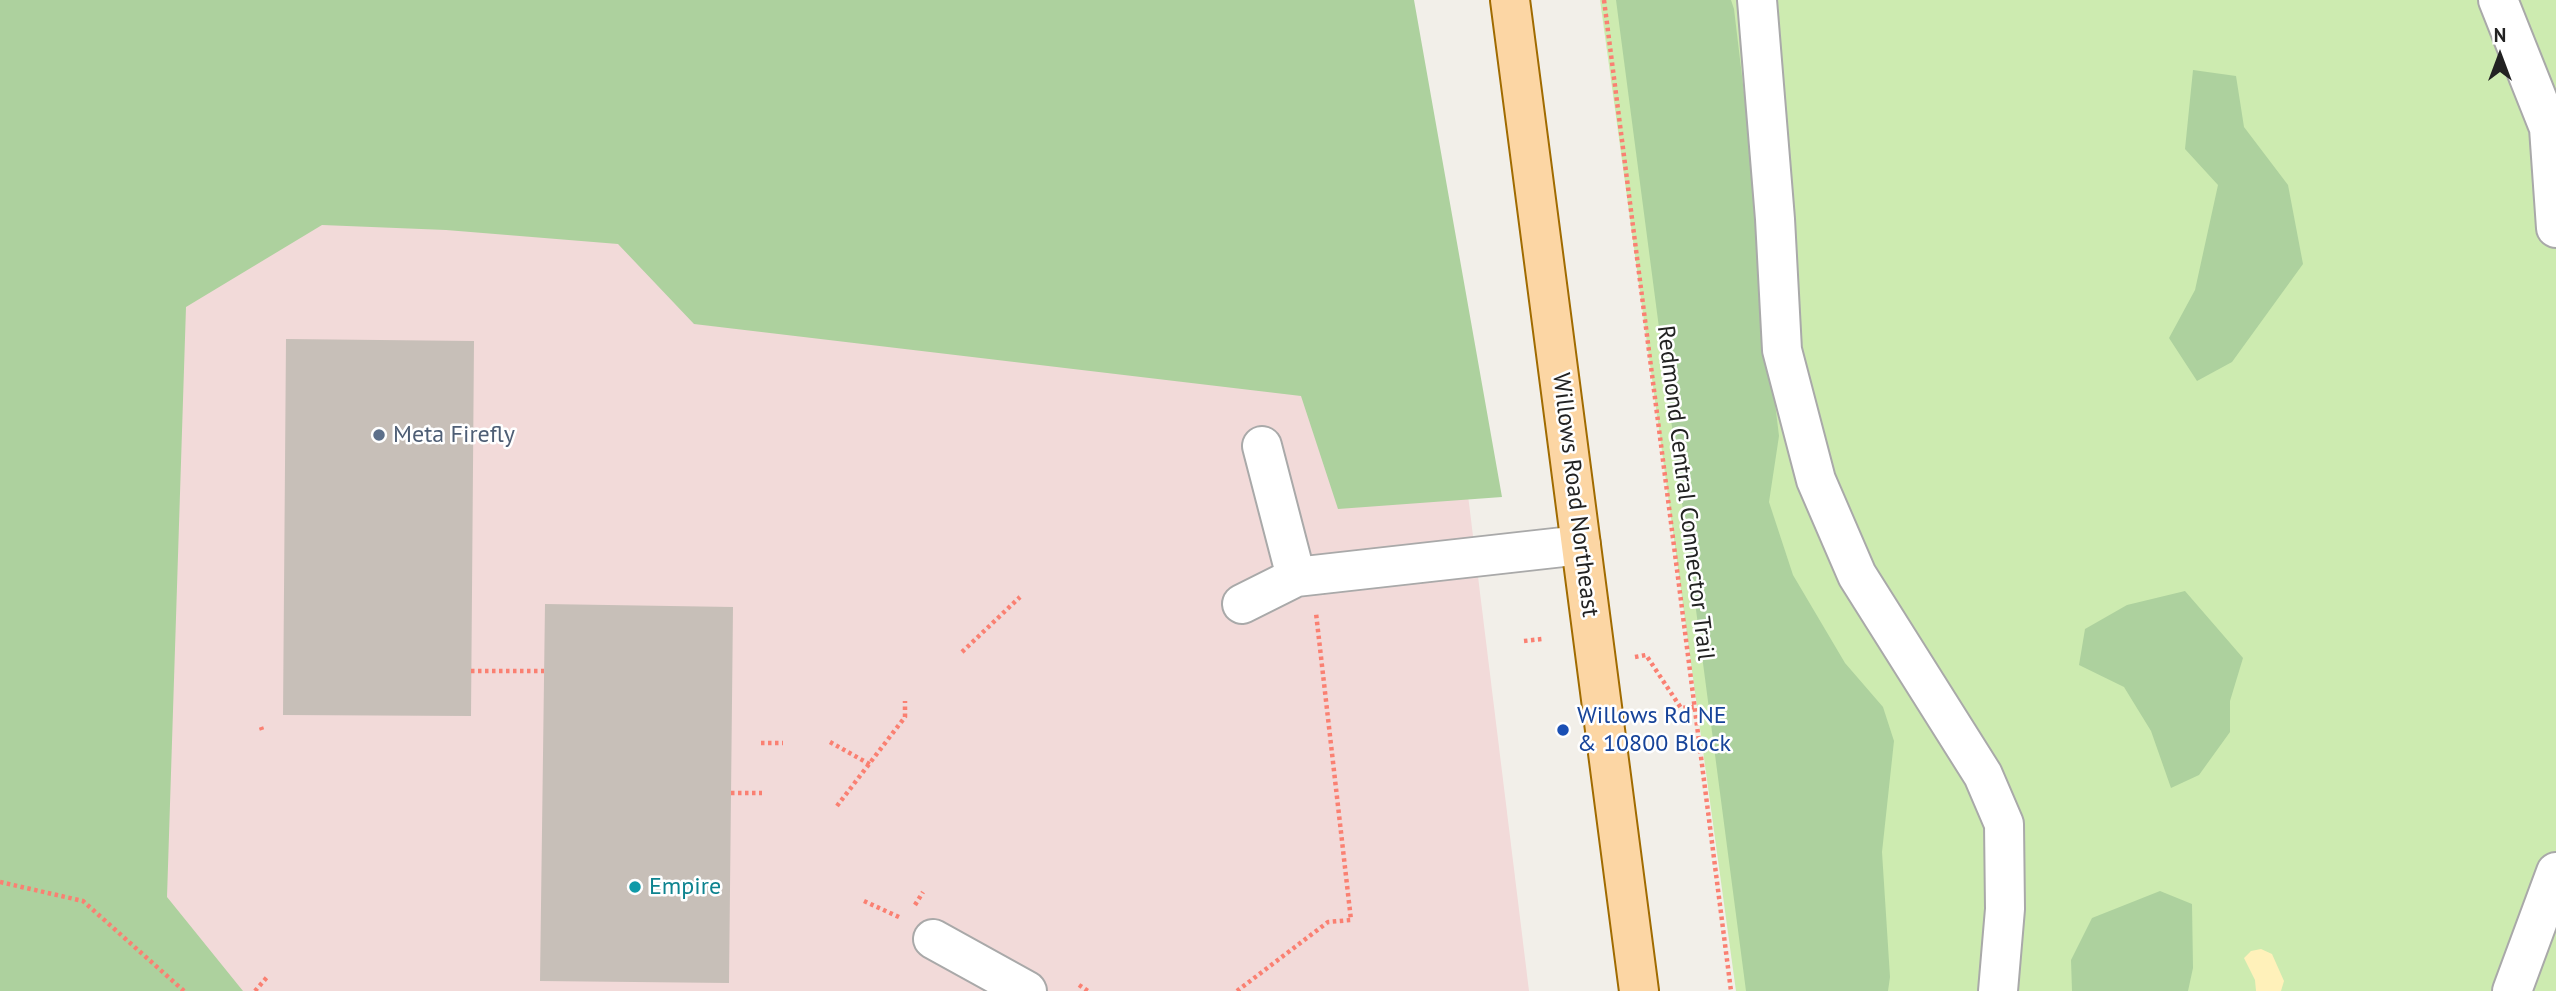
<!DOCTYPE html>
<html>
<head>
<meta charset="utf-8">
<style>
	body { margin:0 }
	#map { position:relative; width:2556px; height:991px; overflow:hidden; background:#f2efe9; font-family:"PT Sans",sans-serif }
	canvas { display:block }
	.north { position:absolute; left:2465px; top:21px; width:70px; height:70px; -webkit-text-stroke:5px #fff; paint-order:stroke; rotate:0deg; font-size:19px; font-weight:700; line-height:28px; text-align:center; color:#222 }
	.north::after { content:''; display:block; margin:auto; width:24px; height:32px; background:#222; clip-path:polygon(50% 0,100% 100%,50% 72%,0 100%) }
</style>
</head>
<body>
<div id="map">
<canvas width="2556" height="991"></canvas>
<div class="north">N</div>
</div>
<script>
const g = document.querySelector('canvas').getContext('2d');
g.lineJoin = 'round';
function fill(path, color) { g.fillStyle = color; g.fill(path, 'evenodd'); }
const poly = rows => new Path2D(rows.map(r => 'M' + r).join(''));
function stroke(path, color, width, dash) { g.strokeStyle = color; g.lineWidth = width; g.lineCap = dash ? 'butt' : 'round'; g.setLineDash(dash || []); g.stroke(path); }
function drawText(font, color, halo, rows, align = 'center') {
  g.font = font + ' "PT Sans",sans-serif'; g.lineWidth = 5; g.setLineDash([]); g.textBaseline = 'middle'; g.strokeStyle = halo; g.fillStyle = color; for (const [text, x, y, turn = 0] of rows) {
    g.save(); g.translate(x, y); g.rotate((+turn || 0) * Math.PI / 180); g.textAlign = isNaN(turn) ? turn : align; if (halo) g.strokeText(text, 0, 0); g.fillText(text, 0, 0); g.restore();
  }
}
const commercial = poly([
	[0,0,1442,284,1529,991,136,991]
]);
const grass = poly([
	[1600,0,2556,0,2556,991,1736,991]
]);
const forest = poly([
	[0,0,1414,0,1502,497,1338,509,1301,396,694,324,618,244,446,230,322,225,186,307,167,897,243,991,0,991],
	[1616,0,1731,0,1734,9,1767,286,1771,370,1779,436,1769,502,1793,575,1845,663,1883,707,1894,741,1882,852,1890,977,1888,991,1746,991],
	[2193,70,2236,76,2244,127,2288,185,2303,264,2232,362,2197,381,2169,338,2195,290,2218,185,2185,149],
	[2185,591,2243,658,2230,701,2230,732,2199,775,2171,788,2151,731,2124,687,2079,665,2085,629,2127,605],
	[2160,891,2192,904,2193,968,2188,991,2072,991,2071,960,2092,918]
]);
const sand = poly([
	[2261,949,2272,954,2284,981,2281,991,2256,991,2255,980,2244,958,2251,951]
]);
const building = poly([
	[286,339,474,341,471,716,283,715],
	[545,604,733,607,729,983,540,981]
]);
const path = poly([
	[1604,0,1731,991],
	[1524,641,1542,639],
	[962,652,1020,597],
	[1635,657,1646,655,1681,708,1694,707],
	[471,671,544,671],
	[261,727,262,730],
	[830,742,871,765],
	[761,743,783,743],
	[731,793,762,793],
	[837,806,905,717,905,701],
	[0,882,83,901,184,991],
	[864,901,901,918],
	[915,905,923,892],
	[1079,985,1088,991],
	[255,991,268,976],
	[1237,991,1328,922,1351,920,1316,613]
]);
const minor = poly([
	[1757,0,1775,219,1782,350,1816,480,1857,575,1983,775,2004,824,2005,909,1998,991],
	[2498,0,2549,128,2556,228],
	[1262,446,1296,577],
	[1242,604,1296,577,1581,545],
	[933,939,1027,991],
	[2512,991,2556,872]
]);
const major = poly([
	[1510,0,1639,991]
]);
const markers = [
	[379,435,7,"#5c6f8a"],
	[1563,730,7,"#1a4fb4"],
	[635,887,7,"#0f9aa8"]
];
const serviceNames = [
	["Meta Firefly",393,435]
];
const streetNames = [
	["Redmond Central Connector Trail",1685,493,83],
	["Willows Road Northeast",1575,495,83]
];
const transitNames = [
	["Willows Rd NE",1577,716],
	["& 10800 Block",1577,744]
];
const cultureNames = [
	["Empire",649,887]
];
fill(commercial, '#f2dad9');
fill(grass, '#cdebb0');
fill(forest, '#add19e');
fill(sand, '#fff1ba');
fill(building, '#c7bfb8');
stroke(minor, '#a9a9a9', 42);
stroke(major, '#a06b00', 42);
stroke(path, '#fa8072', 4.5, [3.5, 3.5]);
stroke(minor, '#fff', 38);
stroke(major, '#fcd6a4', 38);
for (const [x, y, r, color] of markers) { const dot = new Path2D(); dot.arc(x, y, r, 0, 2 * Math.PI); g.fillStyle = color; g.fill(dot); stroke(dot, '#fff', 2.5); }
drawText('24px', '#4e5e75', '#fff', serviceNames, 'left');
drawText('24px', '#222', '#fff', streetNames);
drawText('24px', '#164399', '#fff', transitNames, 'left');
drawText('24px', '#0d838f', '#fff', cultureNames, 'left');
</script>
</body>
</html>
